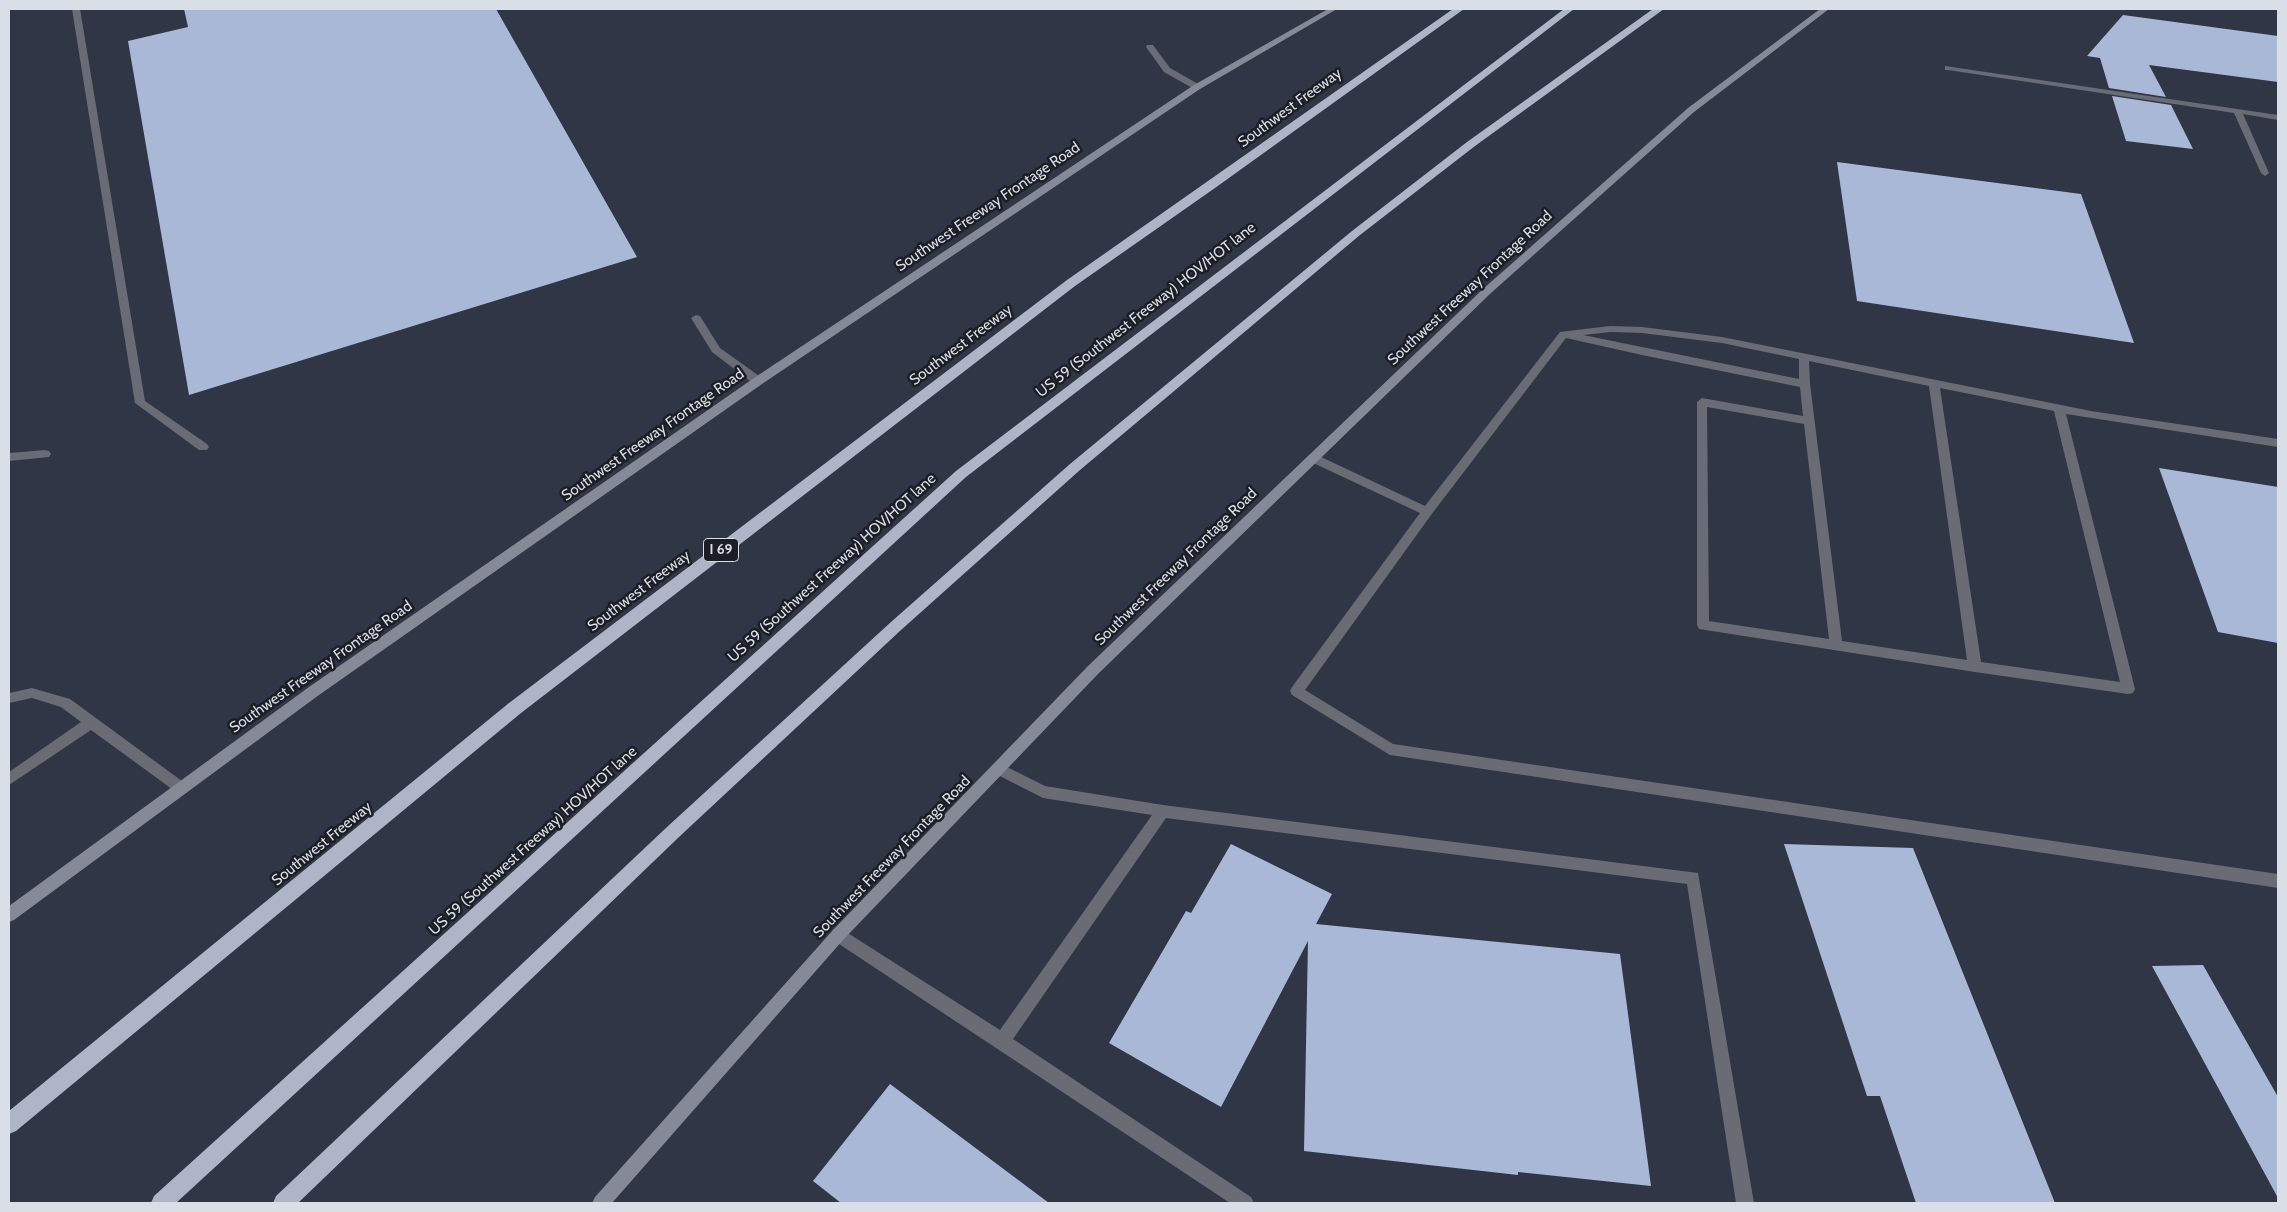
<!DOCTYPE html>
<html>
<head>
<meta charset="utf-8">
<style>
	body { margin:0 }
	#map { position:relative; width:2287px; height:1212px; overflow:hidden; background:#303645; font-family:Cabin,sans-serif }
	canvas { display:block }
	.frame { position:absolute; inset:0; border:10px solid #dadee7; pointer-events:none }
</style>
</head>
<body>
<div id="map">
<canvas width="2287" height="1212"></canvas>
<div class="frame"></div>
</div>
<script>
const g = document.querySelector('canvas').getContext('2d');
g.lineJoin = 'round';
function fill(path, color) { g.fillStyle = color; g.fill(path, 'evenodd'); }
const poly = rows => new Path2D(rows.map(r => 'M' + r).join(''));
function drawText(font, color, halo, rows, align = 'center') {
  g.font = font + ' Cabin,sans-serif'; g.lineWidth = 5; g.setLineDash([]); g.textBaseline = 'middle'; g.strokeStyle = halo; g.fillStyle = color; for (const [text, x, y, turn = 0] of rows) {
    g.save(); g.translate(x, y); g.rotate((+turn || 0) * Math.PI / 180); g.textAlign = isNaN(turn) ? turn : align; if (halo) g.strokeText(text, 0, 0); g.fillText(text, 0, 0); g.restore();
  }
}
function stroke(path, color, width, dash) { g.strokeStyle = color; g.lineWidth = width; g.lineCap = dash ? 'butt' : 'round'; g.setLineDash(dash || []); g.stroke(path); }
const building = poly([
	[184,9,496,9,637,257,189,395,128,41,188,27],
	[2123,15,2278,36,2278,82,2149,65,2166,97,2109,88,2100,58,2087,56],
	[2112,96,2171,105,2193,149,2126,141],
	[1837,162,2081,194,2134,343,1857,301],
	[2159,468,2278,487,2278,643,2218,632],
	[1231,844,1332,894,1316,924,1620,954,1651,1186,1518,1172,1518,1175,1304,1151,1308,941,1221,1107,1109,1043,1186,911,1191,913],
	[1784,844,1913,848,2055,1203,1916,1203,1880,1096,1867,1096],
	[2203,965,2278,1097,2278,1198,2152,966],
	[890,1084,1049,1203,841,1203,813,1181]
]);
const lane = poly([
	[72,9,80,9,145,401,207,444,209,447,207,450,199,450,135,403,72,9],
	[1147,45,1153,45,1170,68,1200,85,1200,89,1194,89,1164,72,1146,47,1147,45],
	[1945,66,2278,115,2278,120,2243,114,2269,173,2265,176,2261,173,2234,113,1948,70,1945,70,1945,66],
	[696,315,700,316,720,348,762,378,763,381,762,384,754,384,712,352,691,318,696,315],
	[1610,326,1642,327,1722,337,2091,411,2278,439,2278,447,2066,414,2135,689,2133,693,2128,694,1975,672,1699,629,1697,625,1697,402,1702,398,1803,416,1800,387,1642,355,1566,338,1431,515,1305,690,1393,744,2278,874,2278,888,1390,755,1292,695,1290,691,1292,687,1420,513,1309,461,1307,458,1309,455,1317,455,1425,506,1560,332,1610,326],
	[1610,332,1642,333,1722,343,1799,359,1799,379,1583,335,1610,332],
	[1809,361,1929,386,1967,660,1842,641,1810,384,1809,361],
	[1940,388,2054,411,2120,682,1981,662,1940,388],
	[1707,407,1804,424,1829,639,1709,621,1707,407],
	[45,450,49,451,51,454,49,457,9,461,9,453,45,450],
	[32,688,70,699,186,784,188,788,186,792,181,794,176,792,91,730,9,785,9,772,81,722,61,707,32,698,9,703,9,693,32,688],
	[999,763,1045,786,1163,805,1698,873,1754,1203,1736,1203,1687,884,1166,818,1013,1039,1251,1197,1254,1203,1230,1203,833,940,830,935,833,930,838,928,843,930,1000,1030,1152,815,1043,798,994,773,992,769,994,765,999,763]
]);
const secondary = poly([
	[1328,9,1337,9,1200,89,762,384,319,695,14,920,9,922,9,906,309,687,754,378,1194,85,1328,9],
	[1820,9,1829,9,1694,112,1491,293,1098,674,843,940,612,1203,592,1203,595,1197,833,930,1088,666,1483,289,1688,108,1820,9]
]);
const highway = poly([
	[1453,9,1464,9,1215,188,1075,286,521,713,16,1131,9,1134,9,1111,509,703,1067,280,1453,9],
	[1564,9,1574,9,966,477,176,1203,151,1203,154,1196,956,471,1564,9],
	[1653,9,1664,9,1475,146,1360,235,1080,470,901,630,679,837,298,1203,273,1203,276,1196,667,827,891,622,1070,464,1352,231,1467,142,1653,9]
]);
const shields = [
	[721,550,35]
];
const shieldNames = [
	["I 69",721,550]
];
const streetNames = [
	["Southwest Freeway",1290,108,-36],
	["Southwest Freeway Frontage Road",988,207,-34],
	["Southwest Freeway Frontage Road",1470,288,-43],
	["US 59 (Southwest Freeway) HOV/HOT lane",1146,310,-38],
	["Southwest Freeway",961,345,-37],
	["Southwest Freeway Frontage Road",653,435,-35],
	["Southwest Freeway Frontage Road",1176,567,-44],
	["US 59 (Southwest Freeway) HOV/HOT lane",832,568,-42],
	["Southwest Freeway",639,591,-37],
	["Southwest Freeway Frontage Road",321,667,-35],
	["US 59 (Southwest Freeway) HOV/HOT lane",533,841,-42],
	["Southwest Freeway",322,844,-39],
	["Southwest Freeway Frontage Road",892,857,-46]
];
fill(building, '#aab8d8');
fill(lane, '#696c74');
fill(secondary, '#858a96');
fill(highway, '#adb5c7');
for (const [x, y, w] of shields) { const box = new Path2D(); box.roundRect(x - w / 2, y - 11.5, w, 23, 4); g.fillStyle = '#1b1e25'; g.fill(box); stroke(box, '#dadee7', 1); }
drawText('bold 14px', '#dadee7', null, shieldNames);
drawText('15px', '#dadee7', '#1b1e25', streetNames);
</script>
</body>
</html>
